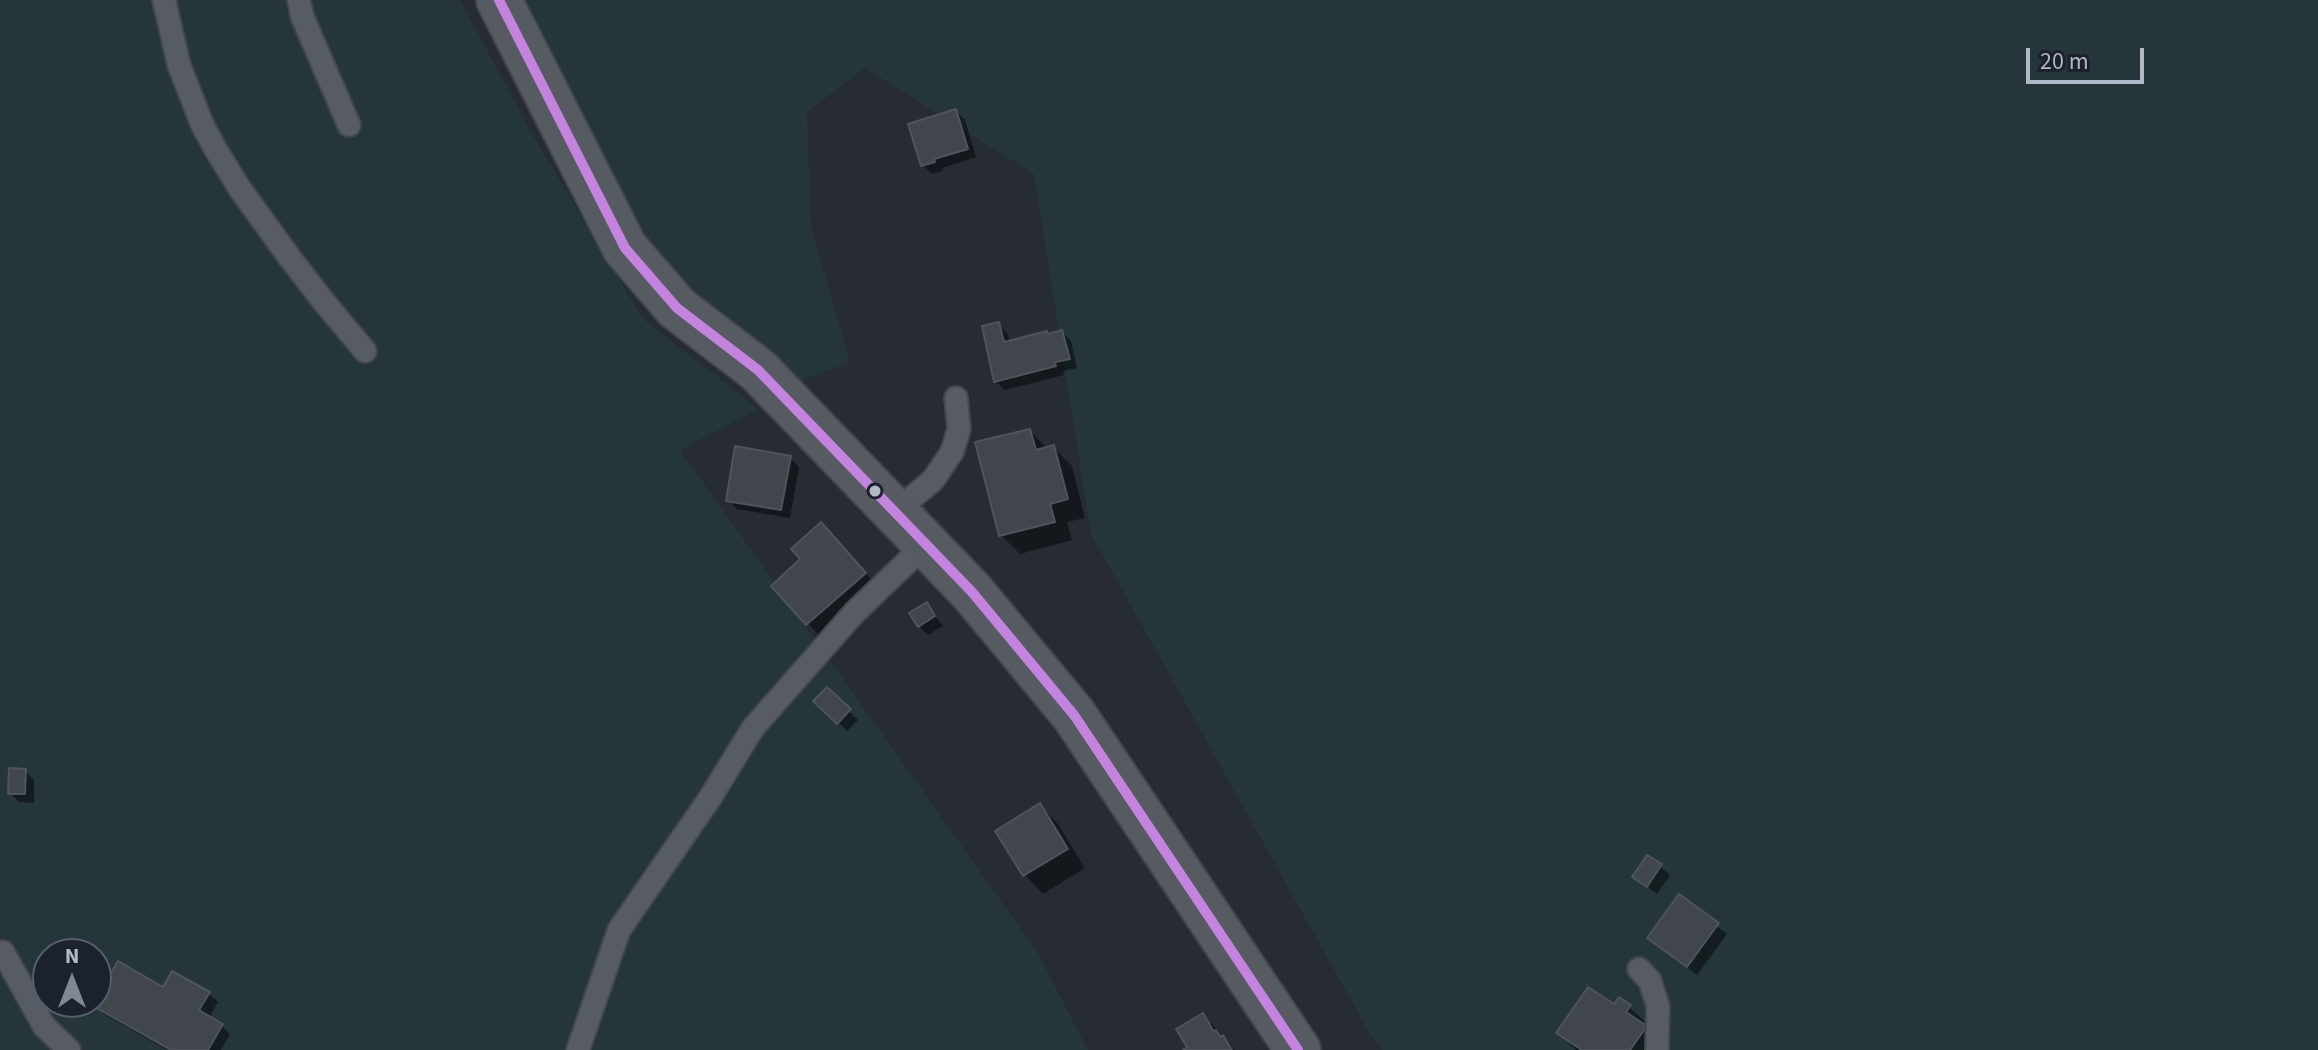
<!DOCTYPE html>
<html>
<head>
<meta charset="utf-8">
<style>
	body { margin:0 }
	#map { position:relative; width:2318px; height:1050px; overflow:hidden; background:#272c34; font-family:"Source Sans 3",sans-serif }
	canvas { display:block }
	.north { position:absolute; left:32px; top:938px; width:80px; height:80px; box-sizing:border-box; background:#1b222e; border:2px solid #575e6b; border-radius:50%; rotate:0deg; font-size:22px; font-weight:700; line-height:32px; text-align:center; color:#b1b8c6 }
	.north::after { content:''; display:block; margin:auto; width:28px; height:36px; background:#818793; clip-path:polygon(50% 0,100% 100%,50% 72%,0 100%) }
	.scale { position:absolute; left:2026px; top:48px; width:118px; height:36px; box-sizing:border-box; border:4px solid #b1b8c6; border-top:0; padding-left:10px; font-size:24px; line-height:28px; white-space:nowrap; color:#b1b8c6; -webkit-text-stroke:6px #1b222e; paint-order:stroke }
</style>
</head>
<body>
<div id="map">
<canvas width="2318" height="1050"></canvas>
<div class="north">N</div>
<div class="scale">20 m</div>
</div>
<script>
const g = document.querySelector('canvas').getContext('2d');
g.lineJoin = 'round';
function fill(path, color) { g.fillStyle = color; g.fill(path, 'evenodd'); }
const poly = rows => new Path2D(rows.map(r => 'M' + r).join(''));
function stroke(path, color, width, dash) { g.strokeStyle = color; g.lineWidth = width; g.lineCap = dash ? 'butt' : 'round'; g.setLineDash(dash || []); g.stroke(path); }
const green = poly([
	[0,0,460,0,536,141,643,319,759,409,680,450,1036,950,1088,1050,0,1050],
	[48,954,96,954,96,1002,48,1002],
	[525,0,2318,0,2318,1050,1383,1050,1370,1034,1091,534,1034,174,865,68,807,112,811,227,850,362,798,381,688,285,638,230,577,110]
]);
const shadow = poly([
	[956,111,965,120,976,157,942,168,943,171,932,174,923,165],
	[998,324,1008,334,1010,343,1062,332,1071,341,1077,368,1063,371,1064,375,1005,390,995,381],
	[1030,431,1048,449,1053,447,1072,466,1085,518,1067,522,1072,540,1020,554,1001,535],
	[790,458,799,467,790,518,737,509,728,500],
	[821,524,883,592,826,643,774,586,803,559],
	[926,605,943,626,928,635,919,626,912,614],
	[827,690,858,720,847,731,816,701],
	[25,771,34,780,34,803,19,802,10,793],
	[1040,806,1058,824,1085,868,1043,894,1025,875,998,831],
	[1648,857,1670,875,1657,894,1635,877],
	[1680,897,1727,934,1697,975,1649,938],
	[96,989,102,993,164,989,209,994,218,1002,209,1018,221,1025,230,1034,221,1050,167,1050,104,1014,90,1002,96,1002],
	[1620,999,1649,1025,1646,1029,1664,1046,1662,1050,1576,1050,1559,1033,1615,1007],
	[1203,1016,1222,1034,1235,1050,1187,1050]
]);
const building = poly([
	[956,109,968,149,934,159,935,162,921,166,908,124,956,109],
	[999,322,1004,342,1047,331,1048,334,1062,330,1070,359,1055,362,1056,366,994,382,982,326,999,322],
	[1030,429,1036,450,1054,445,1068,499,1050,504,1055,522,999,536,975,442,1030,429],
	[735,446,791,456,781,510,726,501,735,446],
	[821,522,866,573,806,625,771,586,800,559,791,549,821,522],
	[927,602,935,616,918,627,909,613,927,602],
	[827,687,851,709,837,724,813,701,827,687],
	[9,768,26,769,25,794,8,794,9,768],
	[1040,803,1068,849,1023,876,995,831,1040,803],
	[1647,855,1662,864,1647,887,1632,877,1647,855],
	[1679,894,1719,923,1687,967,1647,938,1679,894],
	[118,961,163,987,172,971,210,992,199,1010,223,1024,208,1050,171,1050,93,1006,93,1002,96,1002,96,987,101,990,118,961],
	[1588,987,1614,1004,1619,997,1631,1005,1626,1012,1647,1026,1630,1050,1582,1050,1556,1033,1588,987],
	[1203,1013,1214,1032,1216,1030,1221,1037,1223,1035,1232,1050,1183,1050,1187,1047,1176,1029,1203,1013]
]);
const lane = poly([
	[164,0,179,65,202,124,216,150,240,189,290,258,324,302,365,351],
	[299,0,302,16,349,125],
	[895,512,933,480,952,452,959,429,956,398],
	[3,952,44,1026,69,1050],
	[1639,969,1650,981,1658,1006,1657,1050],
	[578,1050,619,930,710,798,753,728,854,613,926,544]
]);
const secondary = poly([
	[499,0,625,248,677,308,758,370,972,592,1074,715,1298,1050]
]);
const bus1 = poly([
	[499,0,625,248,677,308,758,370,972,592,1074,715,1298,1050]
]);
const markers = [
	[875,491,7,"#b1b8c6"]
];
fill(green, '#243639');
fill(shadow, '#0007');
fill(building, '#41464d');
stroke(building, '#4f545c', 2);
stroke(lane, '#43474d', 26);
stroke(secondary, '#43474d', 48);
stroke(lane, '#575b63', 22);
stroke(secondary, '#565a61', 44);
stroke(bus1, '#c483df', 10);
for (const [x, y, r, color] of markers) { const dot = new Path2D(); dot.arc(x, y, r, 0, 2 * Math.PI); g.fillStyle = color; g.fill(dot); stroke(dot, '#1b222e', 3); }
</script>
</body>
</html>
